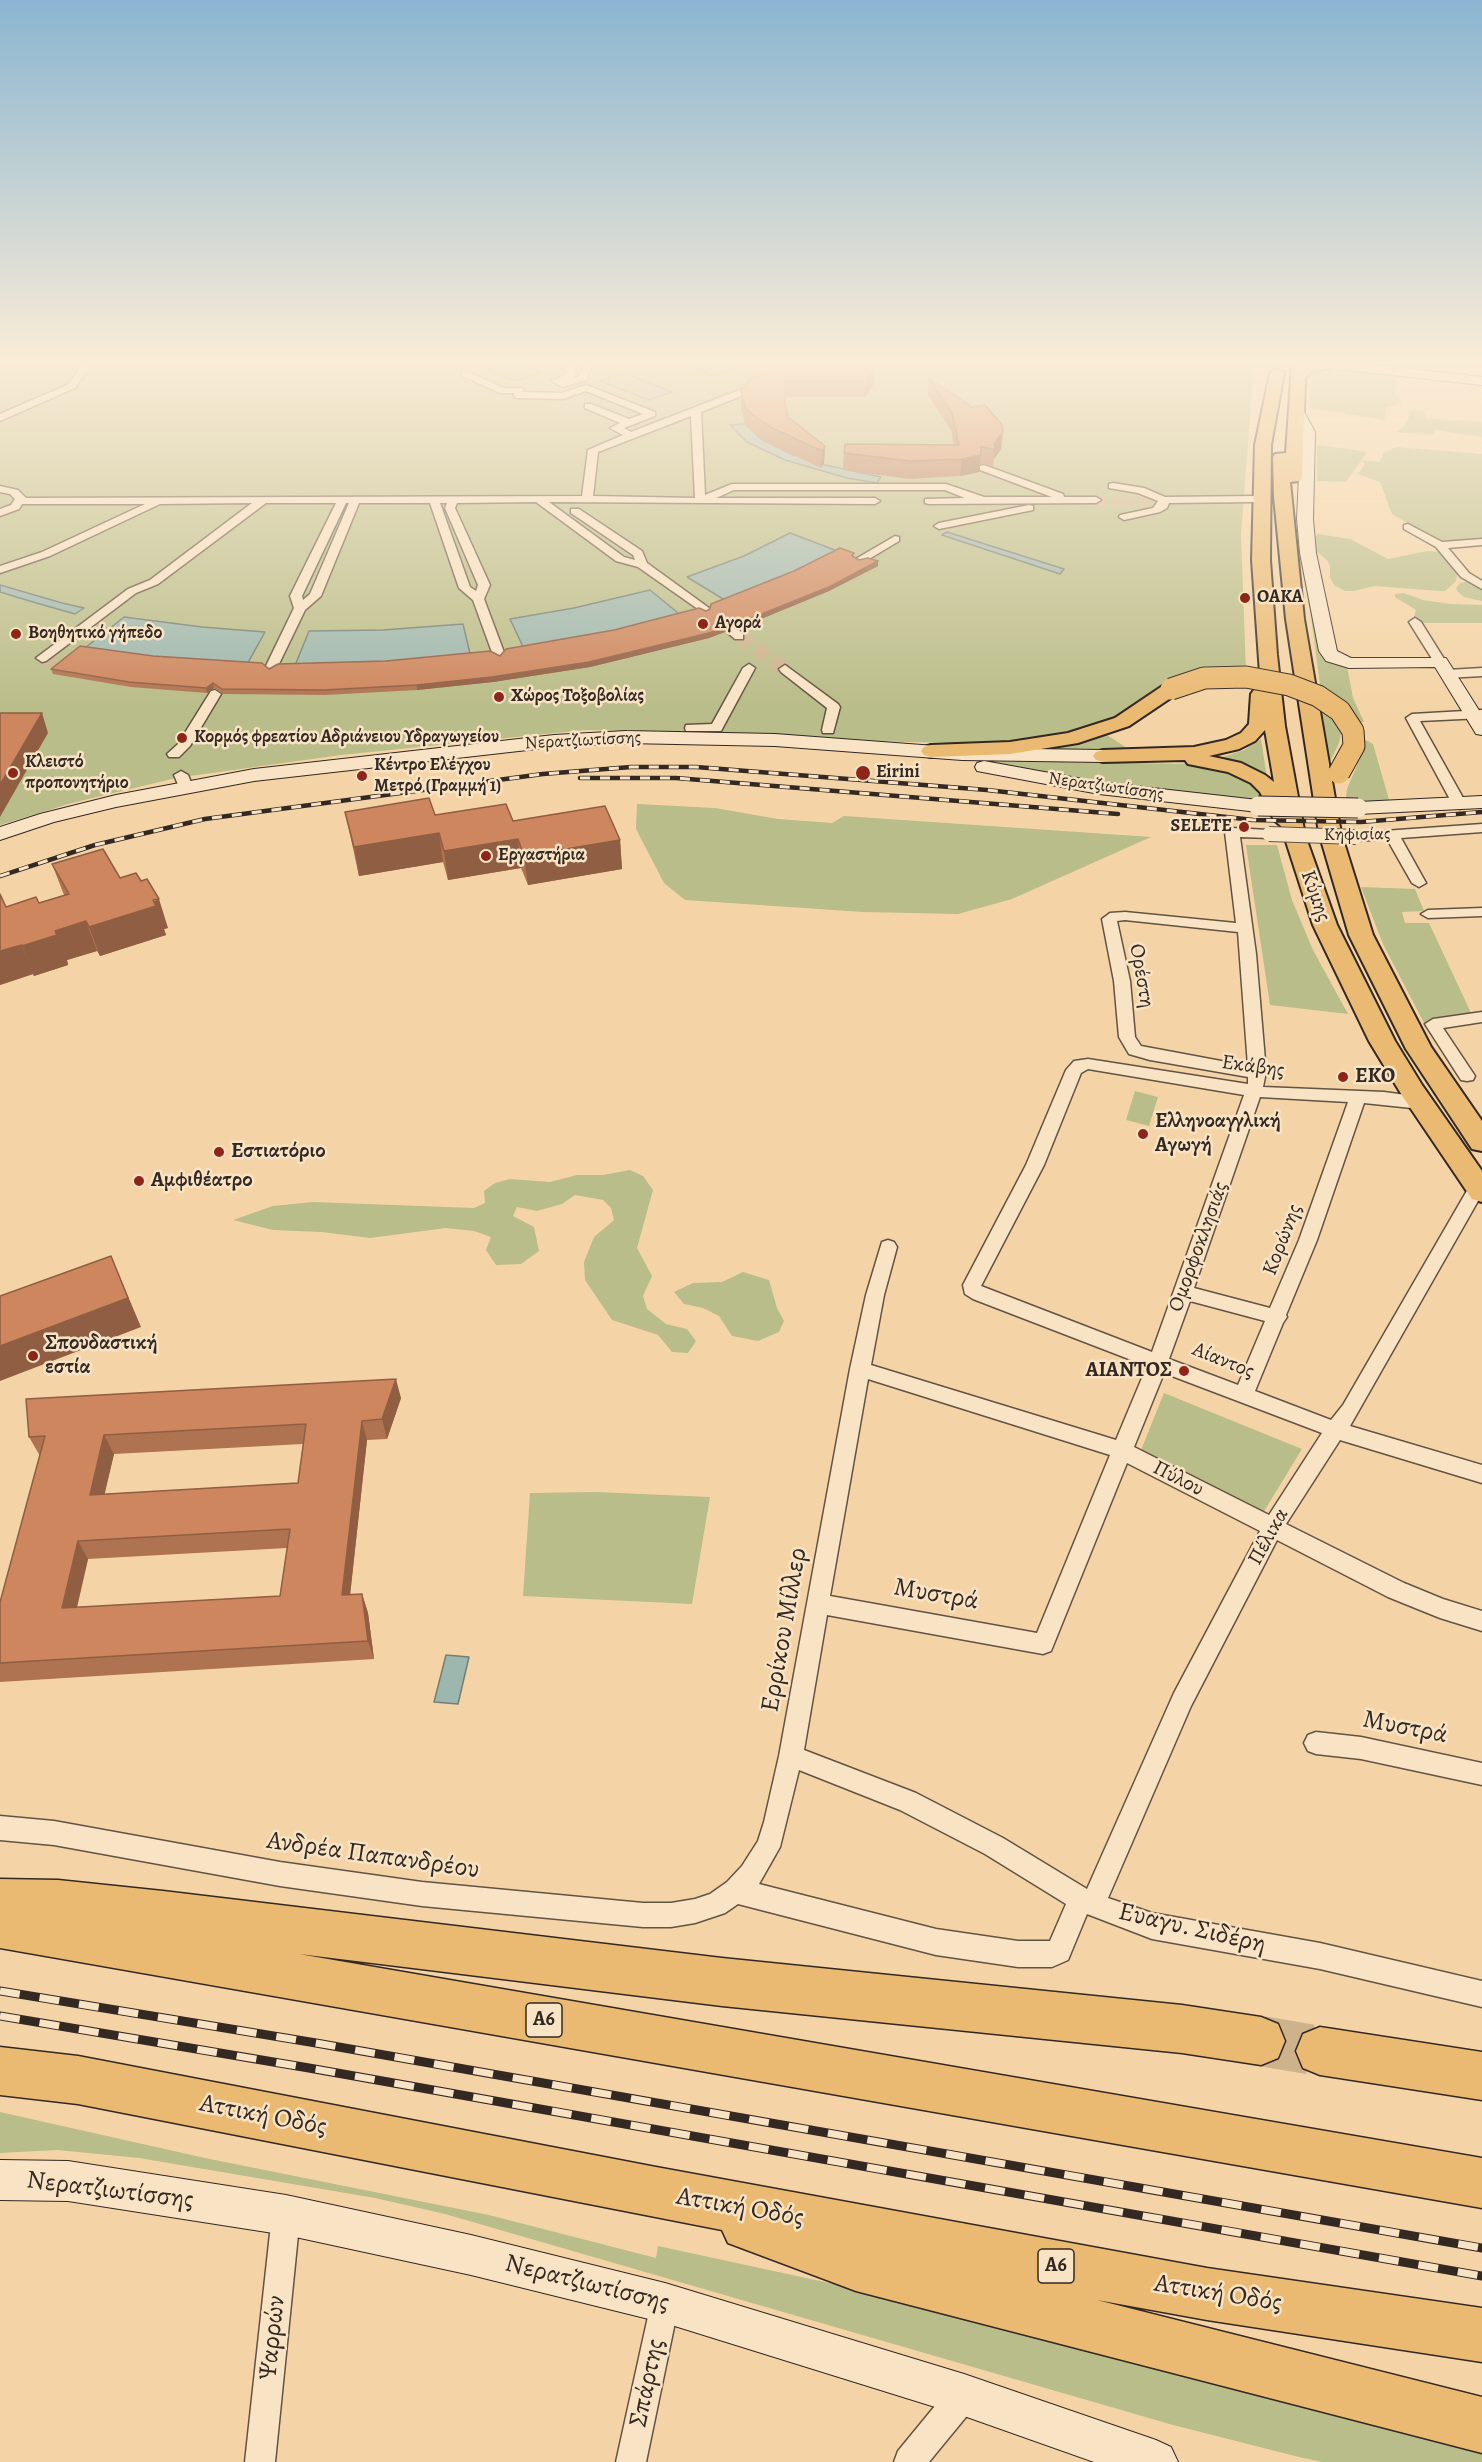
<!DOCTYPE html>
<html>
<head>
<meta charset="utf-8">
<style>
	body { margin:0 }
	canvas { display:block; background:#f4d4a6 }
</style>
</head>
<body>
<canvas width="1482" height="2462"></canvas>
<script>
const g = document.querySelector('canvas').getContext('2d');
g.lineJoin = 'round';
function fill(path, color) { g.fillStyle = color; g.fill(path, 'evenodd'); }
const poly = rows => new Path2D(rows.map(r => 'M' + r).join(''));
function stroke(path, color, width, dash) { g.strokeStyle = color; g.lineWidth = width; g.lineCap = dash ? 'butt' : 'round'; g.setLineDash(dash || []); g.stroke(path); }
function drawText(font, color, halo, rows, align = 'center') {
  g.font = font + ' Alegreya,serif'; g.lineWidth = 5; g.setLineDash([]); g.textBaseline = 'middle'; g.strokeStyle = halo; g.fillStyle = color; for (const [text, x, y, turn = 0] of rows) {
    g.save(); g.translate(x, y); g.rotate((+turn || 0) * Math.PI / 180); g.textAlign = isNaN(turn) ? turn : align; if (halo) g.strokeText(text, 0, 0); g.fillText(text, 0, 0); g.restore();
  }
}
const green = poly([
	[0,364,1251,364,1254,366,1241,534,1246,672,1207,673,1118,718,1086,731,999,744,865,741,775,734,585,730,341,755,176,778,72,803,0,825],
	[1333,370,1397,376,1395,394,1402,403,1386,408,1386,420,1309,408,1313,373],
	[1408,410,1423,411,1427,418,1435,419,1482,422,1482,437,1435,430,1433,435,1396,432,1404,426,1409,417],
	[1317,445,1362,451,1367,452,1346,482,1317,481],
	[1397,447,1482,454,1482,540,1438,541,1392,514,1380,482,1358,474,1365,464,1361,460,1380,462,1384,452],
	[1318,534,1350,539,1388,559,1427,551,1441,552,1455,568,1457,574,1456,581,1445,591,1439,591,1375,586,1354,591,1345,591,1334,585,1330,577,1330,566,1327,560,1316,551,1316,536],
	[1306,580,1329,662,1347,666,1353,698,1364,722,1359,722,1321,692],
	[1469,581,1482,588,1482,601,1464,597,1458,592,1456,588,1460,583],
	[1404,593,1423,600,1451,604,1482,605,1482,623,1418,623,1414,617,1416,610,1395,597,1395,594],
	[1318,704,1328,711,1341,733,1339,743,1327,768],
	[1107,735,1130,750,1046,750,1077,743],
	[1261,739,1267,778,1220,758,1244,750],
	[1364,739,1373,744,1390,803,1345,804,1347,789,1361,756],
	[977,761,1197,764,1218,768,1244,780,1256,788,1264,803,1039,775],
	[637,804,715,808,778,819,832,823,844,816,1151,837,1012,899,958,914,863,912,685,900,664,883,636,829],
	[1246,845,1277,845,1292,900,1313,950,1348,1014,1270,1005],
	[1361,887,1415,889,1424,911,1402,912,1405,923,1429,923,1472,1015,1424,1023,1383,944],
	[1135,1091,1158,1097,1149,1126,1126,1120],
	[630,1170,643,1176,653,1190,637,1248,652,1276,643,1296,647,1309,666,1324,687,1329,696,1341,688,1353,672,1352,658,1335,612,1320,585,1280,584,1262,594,1237,614,1220,611,1208,603,1200,575,1195,562,1204,537,1211,517,1207,513,1216,534,1227,539,1251,521,1264,496,1265,486,1250,491,1237,474,1231,446,1228,370,1238,321,1232,273,1230,233,1220,273,1206,313,1202,474,1208,485,1203,484,1191,495,1183,510,1179,550,1182,577,1175,603,1175],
	[743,1272,769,1280,777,1308,784,1321,779,1332,758,1341,732,1336,719,1316,703,1308,684,1304,674,1292,693,1283,722,1282],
	[1164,1393,1302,1449,1263,1513,1141,1450],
	[596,1492,710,1497,692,1604,523,1596,530,1493],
	[0,2112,205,2158,489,2215,656,2258,658,2246,894,2297,1482,2447,1482,2462,1322,2462,1299,2457,1173,2425,445,2214,375,2198,139,2158,57,2150,0,2153]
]);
const water = poly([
	[498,364,523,364,542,372,515,381,485,369,498,364],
	[682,364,731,364,738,367,713,376,682,364],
	[624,373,672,392,649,400,601,381,624,373],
	[745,424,761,439,791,454,825,465,881,477,877,483,847,478,785,460,747,442,730,425,745,424],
	[947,532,1064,569,1060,574,942,535,947,532],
	[790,533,840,552,728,602,687,577,744,556,790,533],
	[0,585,62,603,84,608,75,614,33,602,0,592,0,585],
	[650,590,683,617,525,651,510,619,574,608,650,590],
	[124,617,202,627,265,632,245,668,81,651,124,617],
	[463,624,471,658,294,668,309,631,383,630,463,624],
	[446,1655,469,1657,458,1704,434,1702,446,1655]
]);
const streetTunnelFar1 = poly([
	[1096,500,1164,500]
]);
const streetTunnel = poly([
	[739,636,785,669],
	[42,658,83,666]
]);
const primaryTunnel = poly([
	[1289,364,1289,374]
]);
const highwayTunnel = poly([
	[1261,2041,1320,2051]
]);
const street = poly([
	[83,364,92,364,75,388,0,421,0,414,69,384,83,364],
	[565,364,576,364,575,378,579,376,584,364,595,364,591,368,586,380,563,387,551,381,567,374,567,366,565,364],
	[1404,364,1414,364,1414,365,1409,368,1404,364],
	[462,372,468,372,504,388,522,388,524,390,521,392,562,393,586,385,655,412,655,416,624,428,631,432,760,382,766,382,766,386,701,412,705,495,732,484,946,484,984,497,1052,497,980,470,980,466,984,465,1063,494,1064,497,1096,497,1101,500,1096,503,929,504,925,503,925,499,965,498,945,490,734,490,716,498,875,498,880,501,875,504,549,502,624,557,635,560,633,555,571,513,571,509,579,509,642,551,647,563,709,608,709,612,705,614,638,567,616,561,536,502,457,503,455,508,490,585,484,599,505,655,499,659,493,655,473,600,459,588,430,503,359,503,321,596,305,610,277,668,271,672,265,668,294,608,290,596,336,503,266,503,158,584,136,593,46,661,42,662,36,658,128,589,150,580,252,503,160,504,50,556,0,573,0,566,42,552,145,504,22,504,19,509,0,516,0,509,11,505,15,499,10,494,0,492,0,486,18,490,26,498,582,496,588,450,623,435,610,428,620,423,585,408,585,404,591,404,629,419,643,414,586,391,563,399,517,398,514,397,514,393,500,393,462,376,462,372],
	[691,416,695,498,593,496,598,452,691,416],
	[346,503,349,503,310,594,303,600,302,596,346,503],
	[440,503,447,503,445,508,478,585,476,591,470,587,440,503],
	[1113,483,1144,488,1165,497,1254,496,1259,499,1254,502,1169,503,1167,508,1160,512,1124,520,1119,517,1120,515,1153,508,1158,501,1138,493,1109,488,1109,484,1113,483],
	[1029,505,1033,506,1033,510,939,529,934,526,939,523,1029,505],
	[1408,524,1442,542,1482,539,1482,545,1448,548,1469,573,1482,581,1482,589,1461,577,1436,547,1404,529,1404,525,1408,524],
	[895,536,899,537,899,541,864,562,860,563,854,560,895,536],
	[1415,618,1421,622,1446,662,1444,665,1436,665,1434,662,1409,622,1415,618],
	[732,626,743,633,743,639,735,639,728,633,726,630,732,626],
	[749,664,755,668,721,731,686,731,685,728,686,725,712,724,743,668,749,664],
	[785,665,838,704,840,707,833,733,823,733,822,730,827,708,781,672,779,669,785,665],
	[1482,668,1482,676,1447,678,1441,674,1447,670,1482,668],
	[215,690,221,694,190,746,179,757,169,757,167,754,178,744,211,691,215,690],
	[1482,710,1482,718,1420,721,1467,805,1460,809,1453,805,1406,718,1412,714,1482,710],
	[181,771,188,775,193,787,191,790,186,791,179,787,174,775,181,771],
	[1482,824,1482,832,1401,838,1426,883,1419,887,1412,883,1387,839,1356,841,1349,837,1356,833,1482,824],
	[1232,828,1269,830,1276,834,1269,838,1240,837,1256,954,1266,1072,1263,1087,1384,1092,1421,1097,1427,1099,1429,1103,1427,1107,1421,1109,1364,1103,1317,1240,1286,1315,1287,1317,1283,1323,1255,1391,1331,1420,1343,1405,1472,1182,1482,1181,1482,1194,1350,1426,1482,1465,1482,1483,1340,1440,1286,1524,1404,1583,1443,1599,1482,1611,1482,1631,1440,1618,1388,1597,1277,1540,1191,1706,1108,1898,1152,1913,1320,1943,1482,1981,1482,2007,1320,1969,1152,1939,1087,1914,1068,1960,1052,1967,1018,1967,936,1955,738,1904,725,1913,695,1923,671,1927,643,1927,422,1906,280,1886,54,1845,0,1840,0,1816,54,1821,280,1862,422,1882,643,1903,671,1903,695,1899,710,1894,727,1882,742,1866,758,1841,764,1822,779,1756,850,1369,866,1295,882,1242,888,1240,894,1242,897,1247,884,1295,871,1365,1116,1440,1147,1366,973,1299,965,1294,963,1285,1026,1165,1066,1070,1074,1061,1088,1059,1248,1084,1248,1077,1150,1060,1129,1054,1119,1037,1114,981,1102,919,1110,913,1125,912,1236,923,1225,832,1232,828],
	[1125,920,1238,932,1248,1066,1141,1046,1135,1037,1130,981,1117,921,1125,920],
	[1088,1069,1244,1095,1152,1352,981,1286,1044,1165,1081,1073,1088,1069],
	[1260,1097,1348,1102,1299,1240,1270,1308,1194,1288,1260,1097],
	[1190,1301,1265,1321,1238,1385,1169,1359,1190,1301],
	[1164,1373,1322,1433,1269,1515,1134,1447,1164,1373],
	[868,1379,1110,1455,1037,1633,830,1596,868,1379],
	[1127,1463,1260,1531,1174,1693,1087,1889,1003,1838,916,1793,804,1750,827,1615,1043,1654,1051,1651,1127,1463],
	[799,1770,900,1810,985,1854,1066,1904,1050,1941,1018,1941,936,1929,759,1884,780,1847,799,1770],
	[1482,908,1482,916,1428,918,1421,914,1428,910,1482,908],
	[1482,1012,1482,1022,1443,1028,1475,1076,1473,1080,1467,1081,1461,1080,1425,1024,1433,1019,1482,1012],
	[1316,1732,1361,1737,1482,1763,1482,1785,1361,1759,1316,1754,1308,1751,1304,1743,1308,1735,1316,1732],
	[286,2201,296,2205,300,2215,275,2462,245,2462,272,2215,276,2205,286,2201],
	[665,2289,675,2293,679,2303,646,2462,616,2462,651,2303,655,2293,665,2289],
	[964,2380,975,2384,979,2395,975,2406,929,2462,894,2462,898,2451,953,2384,964,2380]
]);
const secondary = poly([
	[1322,364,1367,364,1482,377,1482,385,1328,368,1322,364],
	[1296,405,1301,406,1315,432,1313,519,1316,553,1337,651,1351,658,1446,658,1482,715,1482,735,1476,734,1435,667,1349,668,1326,661,1319,651,1300,553,1297,519,1301,432,1289,409,1296,405],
	[626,731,775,734,962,748,1103,750,1110,752,1112,756,1110,760,1103,762,962,760,775,746,626,743,554,747,254,781,116,807,54,822,0,840,0,827,40,814,116,795,254,769,554,735,626,731],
	[984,761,1099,782,1258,800,1265,802,1268,806,1265,810,1258,812,1099,794,977,771,975,767,977,763,984,761],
	[1482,796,1482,808,1358,814,1351,812,1348,808,1351,804,1358,802,1482,796],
	[0,2160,68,2161,286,2195,471,2235,665,2283,964,2374,1156,2440,1171,2447,1178,2462,1094,2462,964,2416,665,2323,471,2275,286,2235,68,2201,0,2200,0,2160]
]);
const primary = poly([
	[1292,364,1336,364,1334,367,1311,372,1305,379,1302,478,1300,481,1290,482,1304,619,1341,833,1373,935,1431,1047,1482,1121,1482,1151,1472,1149,1406,1049,1349,935,1319,833,1286,619,1274,497,1273,457,1275,454,1286,453,1292,364],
	[1277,369,1284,373,1271,445,1270,560,1277,655,1285,726,1305,835,1337,925,1395,1041,1422,1085,1482,1171,1482,1202,1472,1199,1403,1097,1369,1041,1313,925,1281,826,1274,820,1260,792,1251,783,1228,772,1188,764,1185,760,1103,762,1096,760,1093,756,1096,752,1103,750,1194,747,1226,740,1241,733,1249,724,1251,694,1254,690,1261,688,1252,560,1255,445,1270,373,1277,369],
	[1265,730,1274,782,1265,775,1241,763,1209,756,1239,749,1255,741,1265,730],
	[1171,683,1178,685,1181,689,1178,693,1129,726,1078,743,1010,754,931,757,924,755,921,751,924,747,931,745,1010,742,1068,733,1115,718,1164,685,1171,683]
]);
const highway = poly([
	[0,1879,58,1880,163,1891,722,1958,1182,2005,1261,2017,1278,2024,1285,2041,1278,2058,1261,2065,1182,2053,722,2006,299,1954,1482,2158,1482,2208,0,1948,0,1879],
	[1320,2027,1482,2052,1482,2100,1320,2075,1303,2068,1296,2051,1303,2034,1320,2027],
	[0,2047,78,2056,656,2167,1207,2268,1482,2308,1482,2362,1207,2320,1097,2300,1482,2397,1482,2453,856,2291,728,2243,722,2230,78,2104,0,2095,0,2047]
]);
const railFar1 = poly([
	[580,778,676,778,1118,814],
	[0,876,95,845,205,819,543,774,631,767,696,767,987,790,1253,820,1361,822,1482,812]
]);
const rail = poly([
	[0,1991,316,2043,1482,2248],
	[0,2016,309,2068,1482,2276]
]);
const streetBridge = poly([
	[1269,834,1356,837]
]);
const secondaryBridge = poly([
	[1258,806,1358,808]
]);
const primaryBridge = poly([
	[1171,689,1204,678,1246,677,1289,685,1318,696,1340,711,1353,731,1354,746,1339,773]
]);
const wall = poly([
	[875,368,874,384,865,397,785,397,785,406,788,417,825,446,824,463,821,468,770,444,754,433,745,424,741,407,741,391,773,369],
	[929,378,1003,432,1001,449,994,459,993,466,980,464,979,472,960,476,909,479,843,470,844,453,954,445,951,430,928,395],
	[854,557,859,560,878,566,829,591,739,628,731,624,725,628,725,632,709,638,590,667,493,682,417,690,325,695,223,694,214,688,207,693,131,687,53,674,51,669,153,656,269,669,386,661,500,656,614,630,706,611],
	[345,812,513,821,620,840,622,869,528,885,521,868,448,880,443,862,359,876],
	[52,864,120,878,168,928,164,929,166,935,100,956,97,951,67,960,68,965,34,976,33,974,0,985,0,894,6,907,39,903,64,895],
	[401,1398,387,1439,367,1440,350,1595,362,1594,368,1613,374,1659,0,1682,0,1602,40,1456,29,1437],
	[303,1444,298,1483,104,1494,114,1454],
	[287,1548,280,1596,77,1608,88,1559]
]);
const shadedWall = poly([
	[875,368,874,384,865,397,866,381],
	[1003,432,1001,449,994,459,994,444],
	[825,446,824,463,821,468,822,451],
	[981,455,979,472,960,476,962,459],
	[878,561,878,566,829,591,739,628,739,623],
	[731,620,731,624,725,628,725,632,709,638,590,667,493,682,417,690,417,685,725,623],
	[213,683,214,688,207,693,206,688],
	[42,713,48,733,0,817,0,785],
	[439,833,443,862,359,876,354,847],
	[518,839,521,868,448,880,444,851],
	[620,840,622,869,528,885,524,856],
	[159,899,168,928,164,929,166,935,100,956,89,927],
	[86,921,97,951,67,960,68,965,34,976,22,946,55,931],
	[22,945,33,974,0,985,0,951],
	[111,1256,141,1327,0,1381,0,1346],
	[396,1379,401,1398,387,1439,382,1419],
	[362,1421,367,1440,348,1614,342,1595],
	[104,1435,114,1454,100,1514,90,1495],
	[78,1541,88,1559,72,1627,62,1608],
	[362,1594,368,1613,374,1659,368,1641]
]);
const building = poly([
	[798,364,875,368,866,381,786,381,785,404,788,417,825,446,822,451,770,427,754,416,745,407,741,391,749,379,773,369,798,364],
	[929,378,972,407,985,405,1002,425,1003,432,994,444,995,449,981,447,981,455,962,459,910,461,844,453,845,444,959,445,952,413,929,378],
	[840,548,854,553,852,556,859,560,868,558,878,561,829,587,739,623,731,620,725,623,725,628,709,633,589,662,492,677,417,685,324,690,222,689,213,683,206,688,129,682,51,669,80,646,153,656,262,663,269,669,278,664,386,661,490,651,500,656,506,649,614,630,699,608,706,611,710,609,711,604,794,571,840,548],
	[0,713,42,713,0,785,0,713],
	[429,798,435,815,506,804,513,821,605,806,620,840,524,856,518,839,444,851,439,833,354,847,345,812,429,798],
	[103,849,120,878,136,873,141,881,147,879,159,899,153,900,156,906,89,927,86,921,55,931,57,935,22,946,22,945,0,951,0,894,6,907,36,897,39,903,69,894,52,864,103,849],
	[111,1256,128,1298,0,1346,0,1296,111,1256],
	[396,1379,382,1419,362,1421,342,1595,362,1594,368,1641,0,1663,0,1602,45,1436,29,1437,26,1399,396,1379],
	[306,1424,298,1483,90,1495,104,1435,306,1424],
	[290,1529,280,1596,62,1608,78,1541,290,1529]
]);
const markers = [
	[1245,598,6,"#8f2418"],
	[703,624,6,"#8f2418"],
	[16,634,6,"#8f2418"],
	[499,697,6,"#8f2418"],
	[182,738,6,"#8f2418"],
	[13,773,6,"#8f2418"],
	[863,773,8,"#8f2418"],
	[362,776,6,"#8f2418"],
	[1244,827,6,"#8f2418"],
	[486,856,6,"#8f2418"],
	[1343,1077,6,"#8f2418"],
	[1143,1134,6,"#8f2418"],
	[219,1152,6,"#8f2418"],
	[139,1181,6,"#8f2418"],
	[33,1356,6,"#8f2418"],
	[1184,1371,6,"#8f2418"]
];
const farPoinames = [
	["ΟΑΚΑ",1257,598],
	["Αγορά",715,624],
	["Βοηθητικό γήπεδο",28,634],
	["Χώρος Τοξοβολίας",511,697],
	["Κορμός φρεατίου Αδριάνειου Υδραγωγείου",194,738],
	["Κλειστό",25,763],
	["προπονητήριο",25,784],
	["Κέντρο Ελέγχου",374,766],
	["Μετρό (Γραμμή 1)",374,787],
	["Eirini",876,773],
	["SELETE",1232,827,"right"],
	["Εργαστήρια",498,856]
];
const farStreetnames = [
	["Νερατζιωτίσσης",583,741,-3],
	["Νερατζιωτίσσης",1106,787,8],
	["Κηφισίας",1357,835,-1]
];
const shields = [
	[544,2020,36],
	[1056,2266,36]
];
const shieldNames = [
	["Α6",544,2020],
	["Α6",1056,2266]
];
const streetNames = [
	["Κύμης",1315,896,70],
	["Ορέστη",1141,976,80],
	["Εκάβης",1253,1067,8],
	["Κορώνης",1283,1240,-69],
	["Ομορφοκλησιάς",1199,1247,-70],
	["Αίαντος",1223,1361,22],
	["Πύλου",1178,1479,27],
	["Πέλικα",1269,1537,-61]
];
const poiNames = [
	["EKO",1355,1077],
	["Ελληνοαγγλική",1155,1122],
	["Αγωγή",1155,1146],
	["Εστιατόριο",231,1152],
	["Αμφιθέατρο",151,1181],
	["Σπουδαστική",45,1344],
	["εστία",45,1368],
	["ΑΙΑΝΤΟΣ",1172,1371,"right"]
];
const nearStreetnames = [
	["Μυστρά",936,1595,10],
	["Ερρίκου Μίλλερ",785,1630,-80],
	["Μυστρά",1405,1728,11],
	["Ανδρέα Παπανδρέου",373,1856,8],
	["Ευαγυ. Σιδέρη",1192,1929,13],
	["Αττική Οδός",263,2116,11],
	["Νερατζιωτίσσης",110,2191,7],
	["Αττική Οδός",740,2208,10],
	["Νερατζιωτίσσης",587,2284,14],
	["Αττική Οδός",1218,2294,9],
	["Ψαρρών",273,2338,-84],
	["Σπάρτης",648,2383,-78]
];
fill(green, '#b9bd89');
fill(water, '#9db7ae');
stroke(water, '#737e76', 1.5);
stroke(streetTunnelFar1, '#cdb28c', 10, [10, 5]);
stroke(streetTunnel, '#cdb28c', 14, [14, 7]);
stroke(primaryTunnel, '#cdb28c', 16, [16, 8]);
stroke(highwayTunnel, '#cdb28c', 50, [50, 25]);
stroke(street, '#635343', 3);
stroke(secondary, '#332822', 2);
stroke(primary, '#332822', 4);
stroke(highway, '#332822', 3);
fill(street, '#f8e3c5');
fill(secondary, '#f8e3c5');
fill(primary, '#eaba73');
fill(highway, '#eaba73');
stroke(railFar1, '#332822', 4.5);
stroke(rail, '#332822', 9);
stroke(railFar1, '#f8e3c5', 3, [10]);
stroke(rail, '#f8e3c5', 7, [20]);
stroke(streetBridge, '#635343', 16, []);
stroke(secondaryBridge, '#332822', 21, []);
stroke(primaryBridge, '#332822', 23, []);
stroke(streetBridge, '#f8e3c5', 14);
stroke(secondaryBridge, '#f8e3c5', 19);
stroke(primaryBridge, '#eaba73', 21);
fill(wall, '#b07351');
fill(shadedWall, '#905e42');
fill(building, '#cd865e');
stroke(building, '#905e42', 1.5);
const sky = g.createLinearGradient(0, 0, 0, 709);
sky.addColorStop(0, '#8ab5d1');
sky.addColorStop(0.51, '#faecd7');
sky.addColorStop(1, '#faecd700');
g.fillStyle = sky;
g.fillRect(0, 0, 1482, 709);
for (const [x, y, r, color] of markers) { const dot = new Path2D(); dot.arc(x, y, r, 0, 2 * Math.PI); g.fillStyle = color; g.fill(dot); stroke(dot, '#f8e3c5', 2); }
drawText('bold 18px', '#332822', '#f8e3c5', farPoinames, 'left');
drawText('18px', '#332822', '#f8e3c5', farStreetnames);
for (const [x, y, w] of shields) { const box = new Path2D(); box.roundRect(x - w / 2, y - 17, w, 34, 4.5); g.fillStyle = '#f8e3c5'; g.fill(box); stroke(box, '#332822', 1.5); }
drawText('bold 20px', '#332822', null, shieldNames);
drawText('21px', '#332822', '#f8e3c5', streetNames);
drawText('bold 21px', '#332822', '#f8e3c5', poiNames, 'left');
drawText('26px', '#332822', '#f8e3c5', nearStreetnames);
</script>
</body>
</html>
